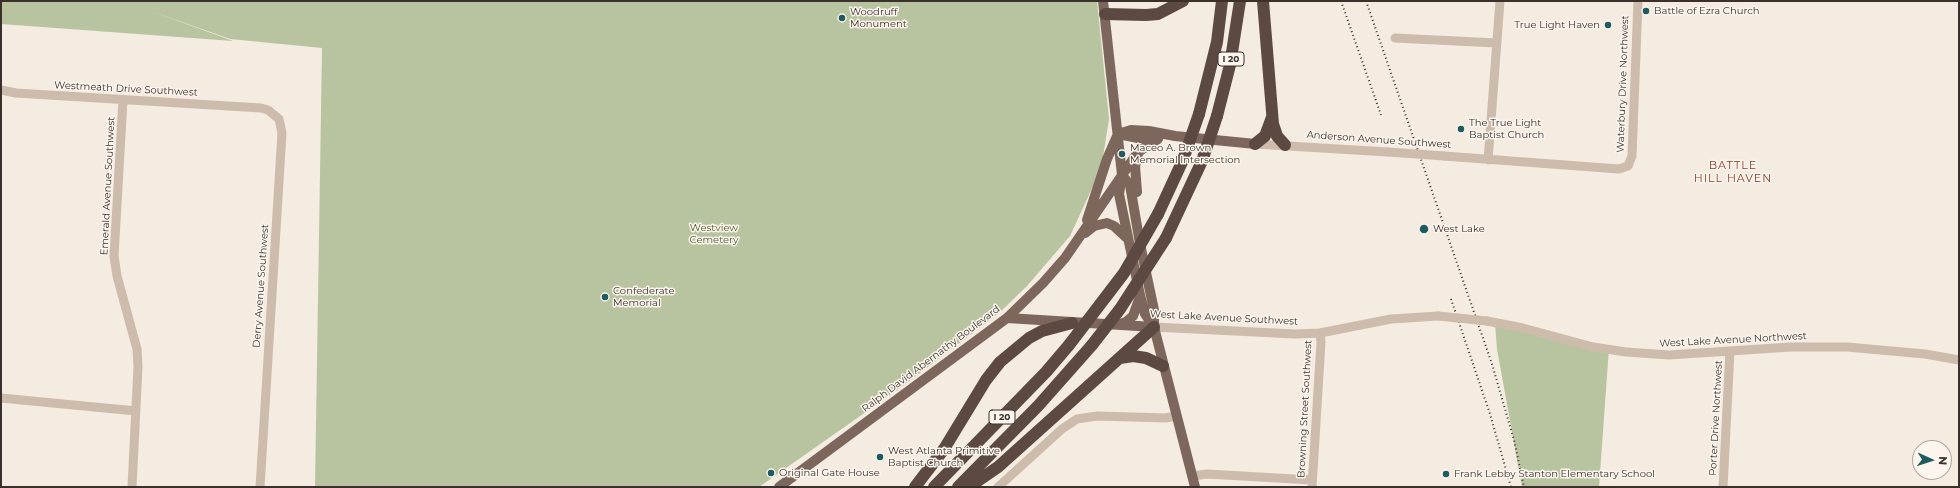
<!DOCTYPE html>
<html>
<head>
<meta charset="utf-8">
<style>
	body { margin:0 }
	#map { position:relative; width:1960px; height:488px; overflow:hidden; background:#f4ebe1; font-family:Montserrat,sans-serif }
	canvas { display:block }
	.frame { position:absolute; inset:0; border:2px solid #3b302b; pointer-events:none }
	.north { position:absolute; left:1912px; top:440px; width:40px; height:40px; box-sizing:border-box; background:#fbf5ee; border:1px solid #aea6a0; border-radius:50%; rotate:93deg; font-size:11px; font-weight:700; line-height:16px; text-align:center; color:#3b302b }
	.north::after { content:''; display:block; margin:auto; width:14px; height:18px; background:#1f5a5e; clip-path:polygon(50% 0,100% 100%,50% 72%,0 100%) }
</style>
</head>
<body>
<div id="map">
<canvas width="1960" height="488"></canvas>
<div class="frame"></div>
<div class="north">N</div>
</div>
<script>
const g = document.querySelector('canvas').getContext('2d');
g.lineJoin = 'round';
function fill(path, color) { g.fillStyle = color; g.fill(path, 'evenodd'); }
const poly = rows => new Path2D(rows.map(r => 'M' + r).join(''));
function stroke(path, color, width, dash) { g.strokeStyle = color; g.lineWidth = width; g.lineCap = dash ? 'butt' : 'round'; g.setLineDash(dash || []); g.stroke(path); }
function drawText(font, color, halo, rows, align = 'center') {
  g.font = font + ' Montserrat,sans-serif'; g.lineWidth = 3; g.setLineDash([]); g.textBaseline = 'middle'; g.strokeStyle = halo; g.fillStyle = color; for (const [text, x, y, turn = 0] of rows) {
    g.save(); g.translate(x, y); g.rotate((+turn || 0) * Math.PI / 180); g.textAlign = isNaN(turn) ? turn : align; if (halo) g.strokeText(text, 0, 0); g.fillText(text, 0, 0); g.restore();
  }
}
const green = poly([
	[1,1,1097,1,1109,119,1101,169,1070,236,1027,286,998,314,900,388,759,487,315,487,322,48,230,39,151,11,233,41,1,24],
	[1495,324,1609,348,1599,487,1522,487,1497,349]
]);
const minor = poly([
	[1395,38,1497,43],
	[1,90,16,93,261,108,268,110,279,119,282,133,260,487],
	[123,100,114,256,117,276,137,349,138,367,132,487],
	[1255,144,1388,152],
	[1444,156,1619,169,1628,166,1632,156,1638,1],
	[1488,160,1500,1],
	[1487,321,1523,328,1593,347,1626,352,1669,355,1791,347,1847,347,1925,354,1959,360],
	[1154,327,1295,334,1320,333,1391,319,1438,316],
	[1,398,136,411],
	[1193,476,1207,474,1312,480],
	[998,487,1062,429,1077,419,1097,416,1166,418,1176,416],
	[1312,487,1321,342,1320,333],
	[1723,487,1730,351]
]);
const major = poly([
	[1103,1,1122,175,1119,194,1140,295,1145,314,1154,327],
	[1118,134,1131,130,1149,131,1175,136,1255,144],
	[1118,134,1138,138,1156,139],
	[1122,175,1130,185,1140,244,1154,310,1154,327,1195,487],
	[1137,192,1135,166,1138,154],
	[1087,220,1107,159,1118,134],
	[1085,233,1094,226,1107,223,1114,226,1127,238],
	[1007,318,1154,327],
	[1120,324,1126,322,1133,316,1140,297],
	[779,487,1007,318,1043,283,1065,258,1138,152,1158,139]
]);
const highway = poly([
	[1263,1,1273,124,1277,136,1285,145],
	[1105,14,1146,15,1158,14,1183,1],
	[1199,114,1217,42,1222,1],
	[1217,116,1230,65,1240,1],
	[1255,144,1265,136,1272,117],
	[1158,214,1183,160],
	[1166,238,1202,161],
	[1120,358,1133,356,1146,358,1163,366],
	[915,487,944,449,986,380,1000,362,1029,338,1042,331,1072,323],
	[934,487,1046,372,1069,345],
	[958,487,1038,406,1092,345],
	[969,487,998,467,1154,327]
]);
const rail = poly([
	[1341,1,1381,115],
	[1366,1,1492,364,1514,440,1524,487],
	[1451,299,1490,414,1511,487]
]);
const minorBridge = poly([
	[1388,152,1444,156],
	[1438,316,1487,321]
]);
const highwayBridge = poly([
	[1183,160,1199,114],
	[1202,161,1217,116],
	[1069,345,1124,273,1158,214],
	[1092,345,1120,309,1166,238]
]);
const markers = [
	[1646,11,4,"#1f5a5e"],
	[842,18,4,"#1f5a5e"],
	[1608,25,4,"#1f5a5e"],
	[1461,129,4,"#1f5a5e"],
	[1122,154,4,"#1f5a5e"],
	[1424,229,5,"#1f5a5e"],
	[605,297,4,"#1f5a5e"],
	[880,457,4,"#1f5a5e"],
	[771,473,4,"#1f5a5e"],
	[1446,474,4,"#1f5a5e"]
];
const shields = [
	[1231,59,26],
	[1002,417,26]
];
const shieldNames = [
	["I 20",1231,59],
	["I 20",1002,417]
];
const poiNames = [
	["Battle of Ezra Church",1654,11],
	["Woodruff",850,12],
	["Monument",850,24],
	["True Light Haven",1600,25,"right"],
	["The True Light",1469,123],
	["Baptist Church",1469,135],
	["Maceo A. Brown",1130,148],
	["Memorial Intersection",1130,160],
	["West Lake",1433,229],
	["Confederate",613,291],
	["Memorial",613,303],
	["West Atlanta Primitive",888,451],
	["Baptist Church",888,463],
	["Original Gate House",779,473],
	["Frank Lebby Stanton Elementary School",1454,474]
];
const streetNames = [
	["Waterbury Drive Northwest",1623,84,-88],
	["Westmeath Drive Southwest",126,89,3],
	["Anderson Avenue Southwest",1379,140,4],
	["Emerald Avenue Southwest",108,186,-87],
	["Derry Avenue Southwest",261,286,-86],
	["West Lake Avenue Southwest",1224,318,3],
	["West Lake Avenue Northwest",1733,340,-3],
	["Ralph David Abernathy Boulevard",931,359,-37],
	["Browning Street Southwest",1305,409,-87],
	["Porter Drive Northwest",1716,418,-87]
];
const parkNames = [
	["Westview",714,228],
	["Cemetery",714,240]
];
const neighbourhoodNames = [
	["BATTLE",1733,166],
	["HILL HAVEN",1733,179]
];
fill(green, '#b8c4a0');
stroke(minor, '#cdbbac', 9);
stroke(major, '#7d675c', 10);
stroke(highway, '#5c4a42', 12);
stroke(rail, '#3b302b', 2, [1, 3]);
stroke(minorBridge, '#cdbbac', 9);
stroke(highwayBridge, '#5c4a42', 12);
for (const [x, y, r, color] of markers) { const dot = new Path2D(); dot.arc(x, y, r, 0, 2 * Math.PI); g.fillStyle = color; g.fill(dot); stroke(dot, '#fbf5ee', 1.5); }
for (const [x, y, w] of shields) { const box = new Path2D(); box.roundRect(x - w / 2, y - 7, w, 14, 3); g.fillStyle = '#fbf5ee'; g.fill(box); stroke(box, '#3b302b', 1); }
drawText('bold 9px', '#3b302b', null, shieldNames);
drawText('10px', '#3b302b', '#fbf5ee', poiNames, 'left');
drawText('10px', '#3b302b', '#fbf5ee', streetNames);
drawText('10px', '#4a5a2e', '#fbf5ee', parkNames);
g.letterSpacing = '1px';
drawText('11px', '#8c3b22', '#fbf5ee', neighbourhoodNames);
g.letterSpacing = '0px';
</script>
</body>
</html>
